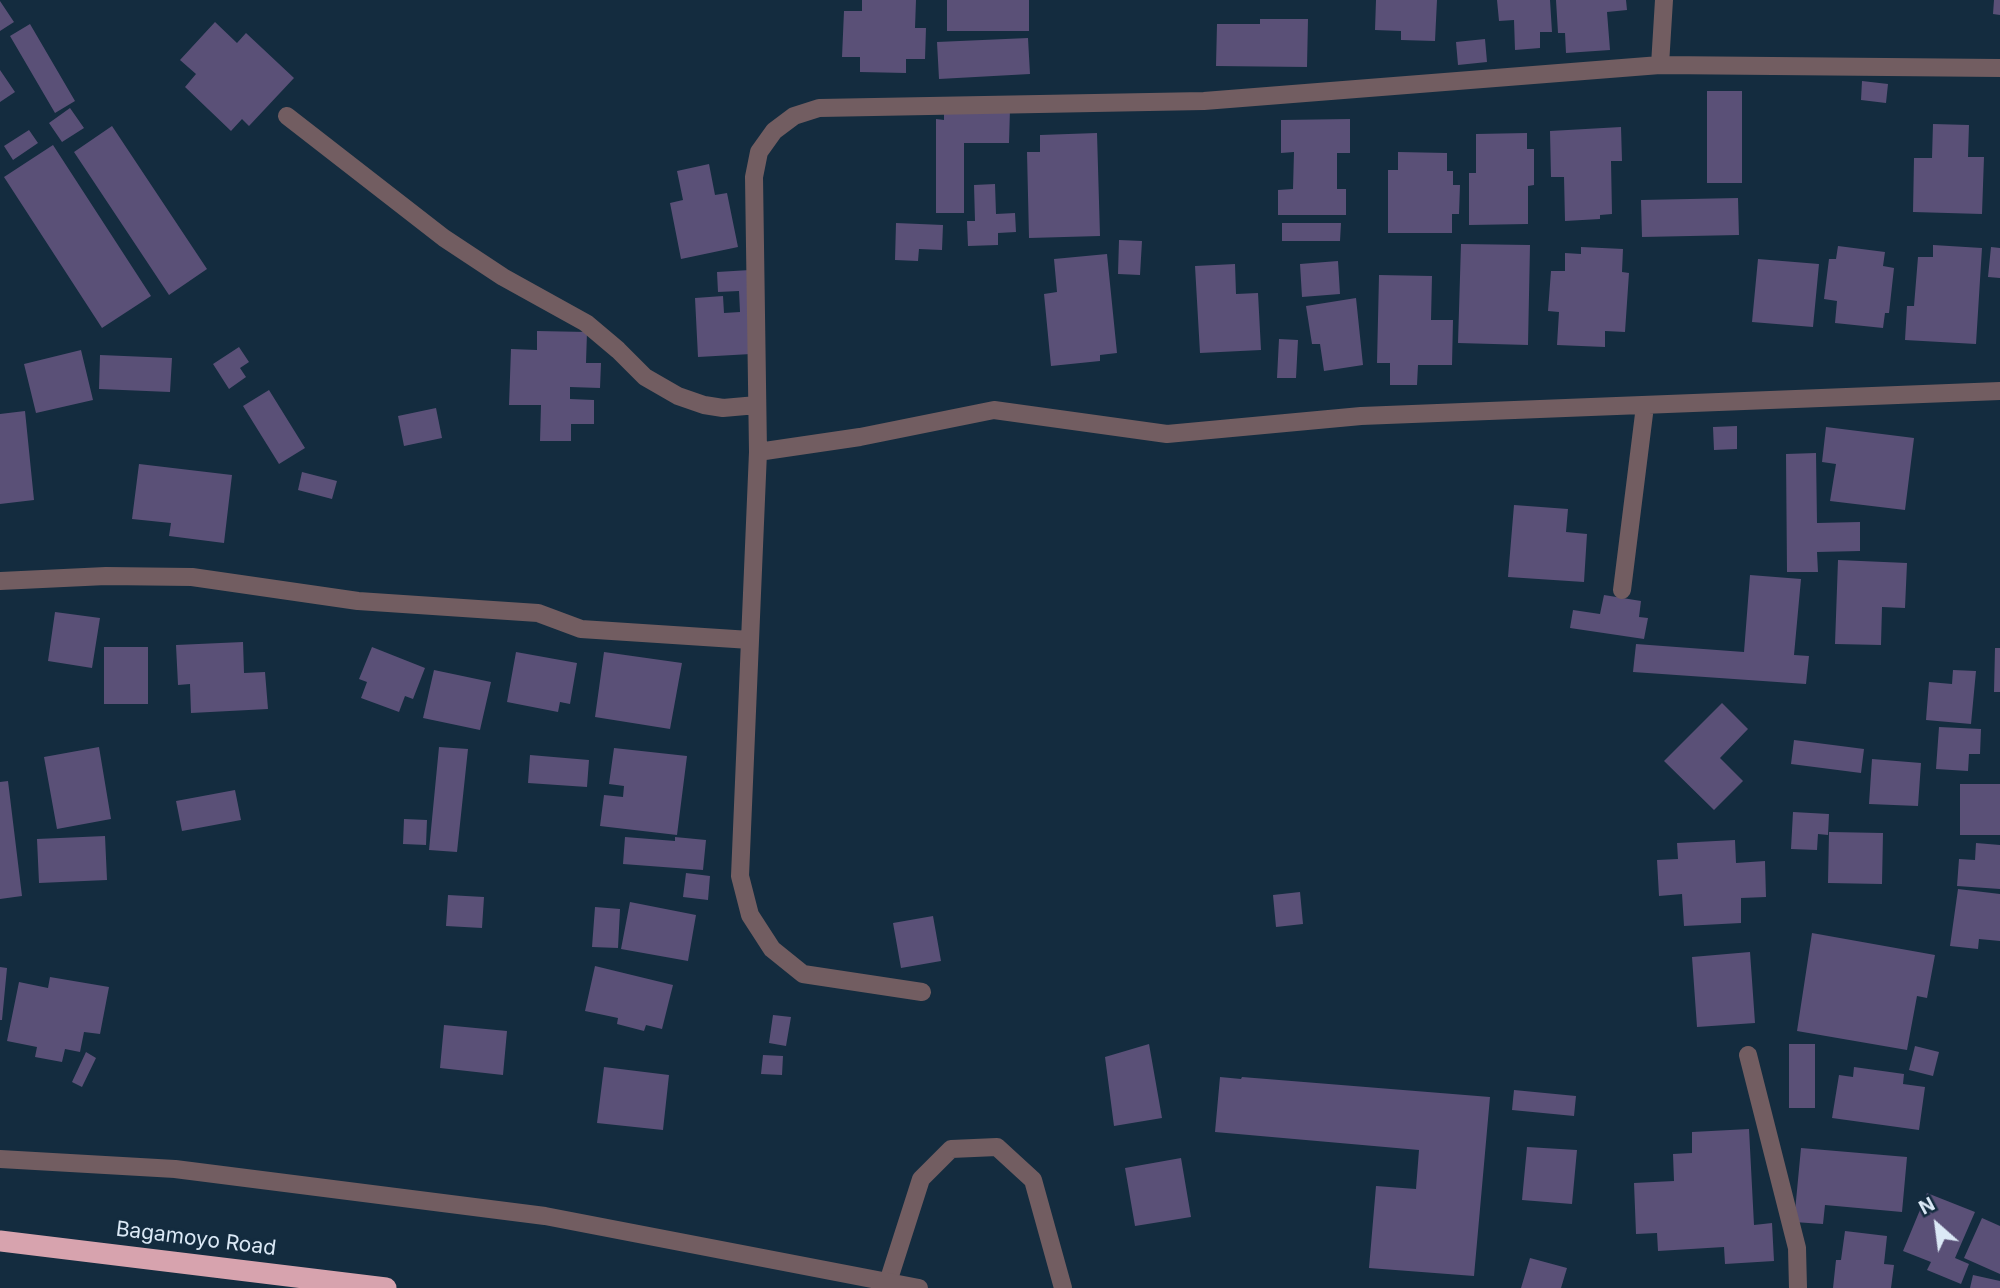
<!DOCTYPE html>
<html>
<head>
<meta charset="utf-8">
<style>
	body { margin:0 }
	#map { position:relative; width:2000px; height:1288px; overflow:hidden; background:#142c3f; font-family:Inter,sans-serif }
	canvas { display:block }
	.north { position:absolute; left:1902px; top:1190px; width:70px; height:70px; -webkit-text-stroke:5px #142c3f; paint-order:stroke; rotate:332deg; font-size:19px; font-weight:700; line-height:28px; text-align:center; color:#dbe9f6 }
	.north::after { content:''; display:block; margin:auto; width:24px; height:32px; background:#dbe9f6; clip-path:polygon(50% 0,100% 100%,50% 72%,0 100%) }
</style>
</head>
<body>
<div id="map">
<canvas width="2000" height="1288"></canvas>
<div class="north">N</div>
</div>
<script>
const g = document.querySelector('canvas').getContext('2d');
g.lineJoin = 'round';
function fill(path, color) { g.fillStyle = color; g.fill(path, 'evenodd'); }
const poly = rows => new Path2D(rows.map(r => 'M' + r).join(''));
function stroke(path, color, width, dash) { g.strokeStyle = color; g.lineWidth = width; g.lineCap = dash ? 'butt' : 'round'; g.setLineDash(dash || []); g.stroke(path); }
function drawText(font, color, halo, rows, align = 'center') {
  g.font = font + ' Inter,sans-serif'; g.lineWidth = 6; g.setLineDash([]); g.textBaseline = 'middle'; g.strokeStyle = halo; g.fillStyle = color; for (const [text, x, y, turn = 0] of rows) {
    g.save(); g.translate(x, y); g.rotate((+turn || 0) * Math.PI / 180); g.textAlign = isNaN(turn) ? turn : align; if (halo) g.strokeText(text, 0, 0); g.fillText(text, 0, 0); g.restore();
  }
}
const building = poly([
	[862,0,916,0,915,28,926,28,925,59,906,59,906,73,860,72,860,57,842,57,844,11,862,11],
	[947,0,1029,0,1029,31,947,31],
	[1376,0,1437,0,1435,41,1401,40,1401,31,1375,30],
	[1497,0,1550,0,1552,32,1540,32,1540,48,1515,50,1514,20,1499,21],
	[1556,0,1626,0,1627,10,1607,12,1610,50,1566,53,1565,33,1558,33],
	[1994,0,2000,0,2000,15,1993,14],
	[0,1,14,22,0,31],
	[1260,19,1308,19,1307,67,1216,66,1217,24,1260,24],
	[215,22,237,43,246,33,294,78,249,126,242,119,231,131,185,87,196,74,180,60],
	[30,24,75,101,55,113,10,36],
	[1028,38,1030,74,939,79,937,42],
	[1485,39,1487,62,1458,65,1456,42],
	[0,70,15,92,0,102],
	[1862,81,1888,84,1886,103,1861,100],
	[1707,91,1742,91,1742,183,1707,183],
	[70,108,84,128,62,142,49,123],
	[944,109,1010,109,1009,143,964,143,964,213,936,213,936,119,944,120],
	[1350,119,1350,153,1337,153,1337,189,1346,189,1346,215,1278,215,1278,190,1293,189,1294,152,1281,153,1281,120],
	[1933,124,1969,125,1968,157,1984,157,1982,214,1913,212,1914,158,1932,158],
	[112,126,207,269,169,295,74,152],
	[1621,127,1622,161,1611,161,1612,214,1600,215,1600,219,1565,221,1564,177,1551,177,1550,131],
	[29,130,38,143,13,160,4,146],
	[1097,133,1100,236,1029,238,1027,152,1040,152,1040,135],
	[1527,133,1527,149,1534,149,1534,185,1528,186,1528,224,1469,225,1469,173,1476,173,1476,134],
	[53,145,151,296,102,328,4,177],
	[1398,152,1447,153,1447,171,1453,171,1453,185,1460,185,1459,214,1452,214,1452,233,1388,233,1388,170,1398,170],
	[709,164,715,195,727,193,738,247,681,259,670,203,683,200,677,171],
	[995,184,996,214,1015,213,1016,232,998,233,998,245,968,246,967,221,975,221,974,185],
	[1738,198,1739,235,1642,237,1641,200],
	[896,223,943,225,942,250,919,249,918,261,895,260],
	[1282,223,1341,223,1340,241,1282,241],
	[1119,240,1142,241,1140,275,1118,274],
	[1461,244,1530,245,1528,345,1458,343],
	[1933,245,1982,248,1976,344,1905,340,1907,306,1914,306,1918,257,1933,257],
	[1838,246,1885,252,1883,266,1894,268,1889,313,1885,313,1883,328,1835,323,1837,301,1824,299,1829,259,1836,259],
	[1581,247,1623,249,1622,272,1629,273,1625,332,1605,331,1605,347,1557,345,1559,312,1548,311,1551,271,1565,271,1565,253,1581,254],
	[1991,247,2000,248,2000,278,1988,277],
	[1107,254,1117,353,1100,355,1100,361,1051,366,1044,294,1057,292,1054,259],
	[1758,259,1819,264,1813,327,1752,322],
	[1338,261,1340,294,1302,297,1300,264],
	[1235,264,1236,294,1258,293,1261,350,1200,353,1195,266],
	[750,270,751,354,698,357,695,298,723,296,724,313,740,312,739,291,718,292,717,272],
	[1379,275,1432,276,1431,320,1453,320,1452,365,1418,365,1417,385,1390,385,1390,363,1377,363],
	[1356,298,1363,365,1324,371,1320,344,1312,344,1306,306],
	[537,331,587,332,586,363,601,363,600,388,570,387,570,399,594,400,594,424,571,424,571,441,540,441,541,405,509,405,511,349,537,350],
	[1279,339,1298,340,1296,378,1277,378],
	[239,347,249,362,240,368,246,377,229,389,213,364],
	[81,350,93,400,36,413,24,364],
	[100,355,172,358,170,392,99,389],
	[269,390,305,448,279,464,243,406],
	[436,408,442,438,404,446,398,416],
	[25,411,34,500,0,504,0,414],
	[1737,426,1737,449,1714,450,1713,427],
	[1826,427,1914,438,1905,510,1830,501,1836,464,1822,462],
	[1816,453,1817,523,1860,522,1860,551,1817,552,1818,572,1787,572,1786,454],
	[139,464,232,475,224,543,169,536,171,523,132,519],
	[302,472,337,481,332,499,298,490],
	[1514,505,1568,509,1566,532,1587,534,1584,582,1508,577],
	[1838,560,1907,563,1905,608,1882,607,1881,645,1835,644],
	[1750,575,1801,579,1794,655,1809,656,1806,684,1633,672,1636,644,1744,652],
	[1604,595,1641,601,1639,617,1648,618,1644,639,1570,628,1573,610,1600,614],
	[55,612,100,618,92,668,48,661],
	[243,642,244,673,265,672,268,709,191,713,190,684,178,685,176,645],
	[104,647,148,647,148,704,104,704],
	[372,647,425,668,413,699,405,696,399,712,361,698,367,682,359,679],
	[1995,648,2000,648,2000,692,1994,692],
	[516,652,577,663,570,704,560,702,558,712,507,702],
	[604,652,682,663,670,729,595,717],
	[434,670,491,682,480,730,423,718],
	[1953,670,1976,671,1971,724,1926,720,1929,682,1952,684],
	[1722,703,1748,729,1720,758,1743,781,1714,810,1664,761],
	[1939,727,1981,729,1980,754,1969,754,1968,771,1936,769],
	[1794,740,1864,749,1861,773,1791,764],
	[99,747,111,819,57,829,44,757],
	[439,747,468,749,457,852,429,850],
	[614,748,687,756,677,835,600,826,604,795,623,797,624,786,609,784],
	[530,755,589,760,587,787,528,783],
	[1872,759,1921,763,1918,806,1869,804],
	[8,781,22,896,0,899,0,782],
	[1960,784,2000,784,2000,835,1960,835],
	[235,790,241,820,182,831,176,801],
	[1793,812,1829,814,1828,835,1818,834,1817,850,1791,849],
	[404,819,427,820,426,845,403,844],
	[1829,832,1883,833,1882,884,1828,883],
	[105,836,107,880,39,883,37,839],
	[625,837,675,841,675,837,706,840,703,870,623,864],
	[1735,840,1736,863,1765,861,1766,897,1741,898,1741,923,1684,926,1682,894,1659,896,1657,860,1678,859,1677,843],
	[1976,843,2000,845,2000,889,1957,886,1959,859,1975,860],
	[686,873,710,876,708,900,683,897],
	[1958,889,2000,894,2000,941,1979,939,1978,949,1950,946],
	[1300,892,1303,924,1276,927,1273,895],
	[448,895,484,897,482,928,446,926],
	[630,902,696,915,688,961,621,949],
	[595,907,620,909,618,948,592,947],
	[933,916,941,961,901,968,893,923],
	[1812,933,1935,955,1927,998,1917,996,1907,1050,1797,1031],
	[1750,952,1755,1023,1697,1027,1692,957],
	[595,966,673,985,662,1029,646,1025,644,1031,617,1024,618,1018,585,1011],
	[0,967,7,968,2,1020,0,1020],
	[50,977,109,987,100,1034,84,1032,80,1052,65,1049,62,1062,35,1057,37,1047,7,1041,19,982,48,988],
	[773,1015,791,1017,786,1046,769,1043],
	[444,1025,507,1031,503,1075,440,1068],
	[1149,1044,1162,1118,1114,1126,1105,1057],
	[1789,1044,1815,1044,1815,1108,1789,1108],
	[1915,1046,1939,1052,1933,1076,1909,1070],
	[86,1052,96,1058,82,1087,72,1082],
	[763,1055,783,1056,782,1075,761,1074],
	[604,1067,669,1075,663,1130,597,1123],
	[1854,1067,1904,1074,1903,1084,1925,1087,1919,1130,1832,1118,1839,1075,1853,1077],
	[1220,1077,1241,1079,1242,1077,1490,1097,1474,1276,1369,1268,1376,1186,1416,1189,1419,1150,1215,1132],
	[1514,1090,1576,1096,1574,1116,1512,1110],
	[1749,1129,1754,1225,1772,1223,1774,1261,1725,1264,1724,1247,1658,1251,1657,1233,1636,1234,1634,1183,1674,1181,1673,1154,1692,1153,1692,1132],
	[1527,1147,1577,1150,1572,1204,1522,1200],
	[1801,1148,1907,1157,1902,1212,1825,1205,1823,1224,1794,1222],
	[1181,1158,1191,1217,1135,1226,1125,1168],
	[1927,1193,1975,1212,1955,1258,1969,1264,1961,1284,1927,1270,1931,1262,1903,1251],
	[1982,1218,2000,1226,2000,1274,1964,1258],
	[1845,1231,1887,1236,1884,1264,1894,1265,1891,1288,1833,1288,1836,1260,1841,1260],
	[1530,1258,1567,1268,1561,1288,1521,1288],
	[1973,1275,2000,1281,2000,1288,1970,1288]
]);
const lane = poly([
	[888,1282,921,1179,951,1149,997,1147,1033,1180,1063,1288]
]);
const street = poly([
	[1660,65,1664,0],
	[287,116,444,238,503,277,586,323,618,350,645,377,678,396,704,405,723,408,757,405],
	[758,452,860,437,994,410,1167,434,1361,416,2000,391],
	[0,581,106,576,192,577,358,601,538,613,581,629,750,640],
	[1622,590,1645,406],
	[922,992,803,974,772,949,750,915,740,876,758,452,754,177,759,152,774,131,794,116,819,108,1204,101,1660,65,2000,68],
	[1748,1055,1797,1248,1798,1288],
	[0,1159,175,1169,545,1216,919,1288]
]);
const highway = poly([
	[0,1241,386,1288]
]);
const streetNames = [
	["Bagamoyo Road",196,1239,7]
];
fill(building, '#5a5077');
stroke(lane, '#725d61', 18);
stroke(street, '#725d61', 18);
stroke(highway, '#d7a3ae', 21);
drawText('21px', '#dbe9f6', '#142c3f', streetNames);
</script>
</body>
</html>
